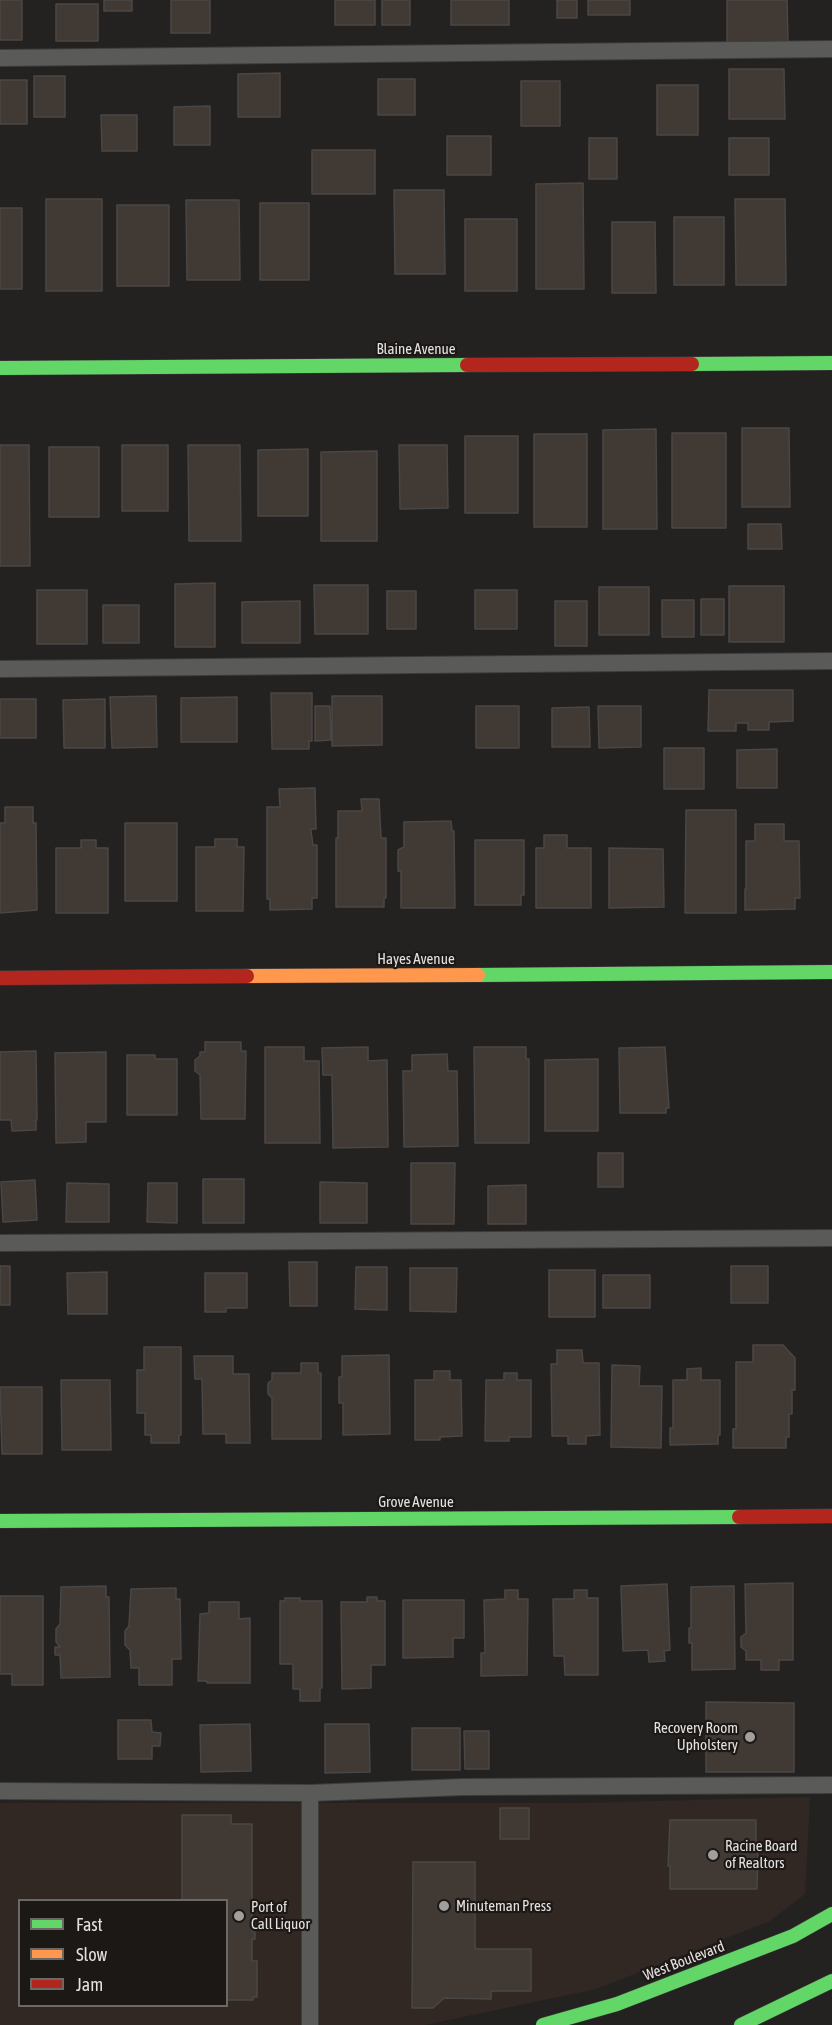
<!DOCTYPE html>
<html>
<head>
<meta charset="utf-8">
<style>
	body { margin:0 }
	#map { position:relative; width:832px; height:2025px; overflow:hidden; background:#242220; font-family:"Asap Condensed",sans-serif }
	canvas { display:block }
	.legend { position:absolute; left:18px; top:1899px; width:210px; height:108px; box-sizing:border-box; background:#1c1816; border:2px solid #6c6866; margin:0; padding:8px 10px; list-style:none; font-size:18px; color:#e4e1df }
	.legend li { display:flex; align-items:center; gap:12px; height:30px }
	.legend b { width:30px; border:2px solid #6c6866 }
</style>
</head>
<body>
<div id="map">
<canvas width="832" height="2025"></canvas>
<ul class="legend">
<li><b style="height:8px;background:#63d668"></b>Fast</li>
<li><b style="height:8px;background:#ff974d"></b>Slow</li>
<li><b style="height:8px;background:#b3261e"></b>Jam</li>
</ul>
</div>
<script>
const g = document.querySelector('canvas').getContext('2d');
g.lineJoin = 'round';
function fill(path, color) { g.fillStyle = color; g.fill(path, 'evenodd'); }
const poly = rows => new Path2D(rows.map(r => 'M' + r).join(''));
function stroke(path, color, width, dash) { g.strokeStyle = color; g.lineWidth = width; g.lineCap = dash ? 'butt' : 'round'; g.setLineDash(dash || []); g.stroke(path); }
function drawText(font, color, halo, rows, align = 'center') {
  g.font = font + ' "Asap Condensed",sans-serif'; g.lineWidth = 4.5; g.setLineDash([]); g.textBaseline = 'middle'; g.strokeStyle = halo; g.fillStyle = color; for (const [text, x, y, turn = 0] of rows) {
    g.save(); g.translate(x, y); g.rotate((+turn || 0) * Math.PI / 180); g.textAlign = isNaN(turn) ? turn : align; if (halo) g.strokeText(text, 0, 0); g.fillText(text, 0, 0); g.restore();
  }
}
const built = poly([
	[810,1797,805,1894,770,1921,596,1989,425,2025,0,2025,0,1803,581,1803],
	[20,1900,226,1900,226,2006,20,2006]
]);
const building = poly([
	[0,0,22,0,22,40,0,40,0,0],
	[104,0,132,0,132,11,104,11,104,0],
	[171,0,210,0,210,33,171,33,171,0],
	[335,0,375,0,375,25,335,25,335,0],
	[382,0,410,0,410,25,382,25,382,0],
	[451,0,509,0,509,25,451,25,451,0],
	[557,0,577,0,577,18,557,18,557,0],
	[588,0,630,0,630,15,588,15,588,0],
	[727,0,787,0,788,42,727,42,727,0],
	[56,4,98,4,98,41,56,41,56,4],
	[729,69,784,69,785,119,729,119,729,69],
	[280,73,280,117,238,117,238,74,280,73],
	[34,76,65,76,65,117,34,117,34,76],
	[378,79,415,79,415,115,378,115,378,79],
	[0,80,27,80,27,124,0,124,0,80],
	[521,81,560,81,560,126,521,126,521,81],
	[657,85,698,85,698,135,657,135,657,85],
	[210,106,210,145,174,145,174,107,210,106],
	[101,115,137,115,137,151,102,151,101,115],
	[447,136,491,136,491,175,447,175,447,136],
	[589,138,617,138,617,179,589,179,589,138],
	[729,138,769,138,769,175,729,175,729,138],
	[312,150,375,150,375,194,312,194,312,150],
	[583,183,584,289,536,289,536,184,583,183],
	[394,190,444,190,445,274,395,274,394,190],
	[46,199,102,199,102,291,46,291,46,199],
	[735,199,785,199,786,285,736,285,735,199],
	[186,200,239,200,240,280,187,280,186,200],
	[260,203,309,203,309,280,260,280,260,203],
	[117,205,169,205,169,286,117,286,117,205],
	[0,208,22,208,22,289,0,289,0,208],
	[674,217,724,217,724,285,674,285,674,217],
	[465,219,517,219,517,291,465,291,465,219],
	[612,222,655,222,656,293,612,293,612,222],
	[742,428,789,428,790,507,742,507,742,428],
	[656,429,657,529,603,529,603,430,656,429],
	[672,433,726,433,726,528,672,528,672,433],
	[534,434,587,434,587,527,534,527,534,434],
	[465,436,518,436,518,513,465,513,465,436],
	[0,445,29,445,30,566,0,566,0,445],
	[122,445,168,445,168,511,122,511,122,445],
	[188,445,240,445,241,541,189,541,188,445],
	[399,445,447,445,448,508,400,509,399,445],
	[49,447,99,447,99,517,49,517,49,447],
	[308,449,308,516,258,516,258,450,308,449],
	[377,451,377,541,321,541,321,452,377,451],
	[748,524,781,524,782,549,748,549,748,524],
	[215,583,215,647,175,647,175,584,215,583],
	[314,585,368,585,368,634,315,634,314,585],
	[729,586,784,586,784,642,729,642,729,586],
	[599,587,649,587,649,635,599,635,599,587],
	[37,590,87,590,87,644,37,644,37,590],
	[475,590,517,590,517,629,475,629,475,590],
	[387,591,416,591,416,629,387,629,387,591],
	[701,599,724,599,724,635,701,635,701,599],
	[662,600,694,600,694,637,662,637,662,600],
	[300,601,300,643,242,643,242,602,300,601],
	[555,601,587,601,587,646,555,646,555,601],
	[103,605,139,605,139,643,103,643,103,605],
	[709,690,793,690,793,721,769,722,769,730,748,730,748,723,736,723,736,731,708,731,709,690],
	[271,693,312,693,312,741,309,741,309,749,272,749,271,693],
	[156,696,157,747,112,748,110,697,156,696],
	[332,696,382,696,382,745,332,746,332,696],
	[237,697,237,742,181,742,181,698,237,697],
	[0,699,36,699,36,738,0,738,0,699],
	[105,699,105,748,64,748,63,700,105,699],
	[315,706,330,706,331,740,315,741,315,706],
	[476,706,519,706,519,748,476,748,476,706],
	[598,706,641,706,641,747,599,748,598,706],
	[589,707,590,747,552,747,552,708,589,707],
	[664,748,704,748,704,789,664,789,664,748],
	[777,749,777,788,737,788,737,750,777,749],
	[315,788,316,829,311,829,311,831,313,845,317,845,317,898,312,898,312,909,270,910,270,899,267,899,267,807,280,807,279,789,315,788],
	[361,799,379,799,381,838,386,838,386,898,384,898,384,907,336,907,336,838,338,838,338,811,362,811,361,799],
	[5,807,33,807,33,823,36,823,37,910,0,913,0,823,5,823,5,807],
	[686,810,736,810,736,913,685,913,686,810],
	[451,821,452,831,454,831,455,908,401,908,401,871,398,871,398,850,404,847,404,822,451,821],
	[125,823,177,823,177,901,125,901,125,823],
	[755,824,784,824,784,841,799,841,800,898,795,898,795,909,745,910,745,889,746,889,746,841,755,841,755,824],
	[544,835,567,835,567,848,591,848,591,908,536,908,536,848,544,848,544,835],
	[215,839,237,839,237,847,244,847,243,911,196,911,196,847,215,847,215,839],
	[81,840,96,840,96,848,108,848,108,913,56,913,56,848,81,848,81,840],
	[475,840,524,840,524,895,521,895,521,905,475,905,475,840],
	[609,848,663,849,664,907,609,908,609,848],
	[205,1042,241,1042,241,1051,246,1051,245,1119,201,1119,200,1075,195,1071,195,1060,200,1056,200,1052,205,1052,205,1042],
	[265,1047,304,1047,304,1061,319,1061,320,1143,265,1143,265,1047],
	[368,1047,368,1061,387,1060,388,1147,333,1148,332,1075,323,1075,322,1048,368,1047],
	[474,1047,526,1047,526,1059,529,1059,529,1143,475,1143,474,1047],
	[665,1047,669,1108,666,1108,666,1113,620,1113,619,1048,665,1047],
	[36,1051,37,1120,36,1120,36,1130,12,1131,11,1120,0,1120,0,1052,36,1051],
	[106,1052,106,1122,86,1122,86,1142,56,1143,55,1053,106,1052],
	[447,1054,448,1071,457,1071,458,1146,404,1147,403,1071,412,1071,412,1055,447,1054],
	[127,1055,155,1055,155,1059,177,1059,177,1115,127,1115,127,1055],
	[598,1059,598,1131,545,1131,545,1060,598,1059],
	[598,1153,623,1153,623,1187,598,1187,598,1153],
	[411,1163,455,1163,454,1224,411,1224,411,1163],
	[203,1179,244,1179,244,1223,203,1223,203,1179],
	[35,1180,37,1220,3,1222,1,1182,35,1180],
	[320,1182,367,1183,367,1223,320,1223,320,1182],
	[67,1183,109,1184,109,1222,66,1222,67,1183],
	[148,1183,177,1183,177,1223,147,1222,148,1183],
	[526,1185,526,1224,488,1224,488,1186,526,1185],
	[289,1262,317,1262,317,1306,290,1306,289,1262],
	[0,1266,10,1266,10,1305,0,1305,0,1266],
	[731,1266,768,1266,768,1303,731,1303,731,1266],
	[356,1267,387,1267,387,1310,355,1309,356,1267],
	[410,1268,457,1268,456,1312,410,1311,410,1268],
	[549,1270,595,1270,595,1317,549,1317,549,1270],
	[107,1272,107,1314,68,1314,67,1273,107,1272],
	[205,1273,247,1273,247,1308,226,1308,226,1312,205,1312,205,1273],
	[603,1275,650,1275,650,1308,603,1308,603,1275],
	[753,1345,783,1345,795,1358,795,1390,792,1390,792,1414,789,1414,789,1437,786,1437,786,1448,733,1448,733,1429,736,1429,736,1362,753,1362,753,1345],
	[144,1347,181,1347,181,1435,179,1435,179,1443,151,1443,151,1435,145,1435,145,1413,137,1413,137,1370,144,1370,144,1347],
	[557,1350,582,1350,583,1363,599,1363,600,1435,586,1436,586,1444,568,1444,568,1436,552,1436,551,1364,557,1364,557,1350],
	[389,1355,390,1434,343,1435,343,1403,339,1403,339,1377,342,1377,342,1356,389,1355],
	[194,1356,233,1356,233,1374,249,1374,250,1443,226,1443,226,1434,203,1434,202,1379,195,1379,194,1356],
	[301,1363,318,1363,318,1373,321,1373,321,1439,272,1439,272,1398,268,1394,268,1383,272,1380,272,1373,301,1373,301,1363],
	[612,1365,640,1366,639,1386,662,1386,661,1448,611,1447,612,1365],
	[701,1368,701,1380,720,1380,720,1435,718,1435,718,1444,670,1445,670,1428,673,1428,673,1380,687,1380,687,1369,701,1368],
	[434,1371,450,1371,450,1380,461,1380,462,1436,440,1437,440,1440,415,1440,415,1380,434,1380,434,1371],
	[504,1373,517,1373,517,1380,531,1380,531,1437,509,1437,509,1441,485,1441,486,1380,504,1380,504,1373],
	[61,1380,110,1380,111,1450,62,1450,61,1380],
	[0,1387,42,1387,42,1454,2,1454,0,1387],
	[793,1583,793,1660,779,1660,779,1670,761,1670,761,1660,746,1660,746,1651,741,1647,741,1637,746,1633,745,1584,793,1583],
	[667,1584,670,1650,664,1651,665,1661,649,1662,648,1650,623,1651,621,1586,667,1584],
	[106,1586,106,1597,109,1597,110,1677,61,1678,60,1655,55,1655,55,1647,60,1647,56,1642,56,1629,60,1624,61,1587,106,1586],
	[734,1586,735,1669,692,1670,692,1643,689,1643,689,1628,691,1628,691,1587,734,1586],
	[176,1588,176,1599,180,1599,181,1659,172,1659,172,1685,139,1685,139,1668,131,1668,130,1650,125,1645,125,1631,129,1626,131,1589,176,1588],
	[505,1590,518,1590,518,1599,528,1599,527,1675,481,1676,481,1653,485,1653,484,1600,505,1599,505,1590],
	[574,1590,587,1590,587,1598,598,1598,598,1675,565,1675,564,1656,554,1656,553,1599,574,1599,574,1590],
	[0,1596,43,1596,43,1685,12,1685,12,1674,0,1674,0,1596],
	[367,1597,377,1597,377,1601,385,1601,385,1665,371,1665,371,1688,342,1689,341,1602,367,1602,367,1597],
	[285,1598,300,1598,300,1601,322,1601,322,1688,320,1688,320,1701,300,1701,300,1689,293,1689,293,1664,280,1664,280,1601,285,1601,285,1598],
	[403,1600,464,1600,464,1638,453,1638,453,1657,403,1658,403,1600],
	[209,1602,239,1602,239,1619,250,1618,250,1683,207,1683,207,1681,198,1681,200,1614,209,1613,209,1602],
	[706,1702,794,1703,794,1772,706,1772,706,1702],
	[118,1720,151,1720,152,1732,161,1733,160,1746,152,1746,152,1759,118,1759,118,1720],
	[250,1724,251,1771,201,1772,200,1725,250,1724],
	[325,1724,369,1724,370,1772,325,1773,325,1724],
	[412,1728,460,1728,460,1770,412,1770,412,1728],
	[464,1731,489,1731,489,1769,465,1769,464,1731],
	[500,1808,529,1808,529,1839,500,1839,500,1808],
	[182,1815,231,1815,231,1824,252,1824,252,1932,255,1932,255,1939,252,1939,252,1961,257,1961,257,1997,253,1997,253,2000,226,2000,226,1900,182,1900,182,1815],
	[670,1820,756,1820,756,1842,758,1842,757,1889,670,1889,670,1866,668,1866,670,1820],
	[413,1862,475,1862,475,1949,531,1949,531,1991,491,1991,491,1999,444,1998,433,2008,412,2008,413,1862]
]);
const lane = poly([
	[0,58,832,49],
	[0,669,832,661],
	[0,1243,832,1238],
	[0,1791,310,1793,463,1787,832,1785],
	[310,2025,310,1793]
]);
const fast = poly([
	[692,364,832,363],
	[0,368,467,365],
	[478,975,832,972],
	[0,1521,739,1517],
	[543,2025,617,2004,793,1936,832,1914],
	[741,2025,832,1981]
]);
const slow = poly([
	[247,976,478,975]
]);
const jam = poly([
	[467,365,692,364],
	[0,978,247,976],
	[739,1517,832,1516]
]);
const markers = [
	[750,1737,6,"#a19e9c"],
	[713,1855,6,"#a19e9c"],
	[444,1906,6,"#a19e9c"],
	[239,1916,6,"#a19e9c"]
];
const streetNames = [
	["Blaine Avenue",416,349],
	["Hayes Avenue",416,959],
	["Grove Avenue",416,1502],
	["West Boulevard",684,1961,-21]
];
const poiNames = [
	["Recovery Room",738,1728,"right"],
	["Upholstery",738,1745,"right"],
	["Racine Board",725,1846],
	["of Realtors",725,1863],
	["Minuteman Press",456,1906],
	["Port of",251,1907],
	["Call Liquor",251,1924]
];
fill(built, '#312823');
fill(building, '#413934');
stroke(building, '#494745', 1.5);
stroke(lane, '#3e3d3c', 18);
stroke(fast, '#3e3d3c', 15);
stroke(slow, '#3e3d3c', 15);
stroke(jam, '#3e3d3c', 15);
stroke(lane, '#5a5a59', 16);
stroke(fast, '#63d668', 14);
stroke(slow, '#ff974d', 14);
stroke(jam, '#b3261e', 14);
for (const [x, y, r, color] of markers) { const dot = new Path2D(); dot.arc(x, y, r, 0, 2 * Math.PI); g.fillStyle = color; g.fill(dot); stroke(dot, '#1c1816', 2); }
drawText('15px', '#e4e1df', '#1c1816', streetNames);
drawText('15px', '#e4e1df', '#1c1816', poiNames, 'left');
</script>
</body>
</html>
